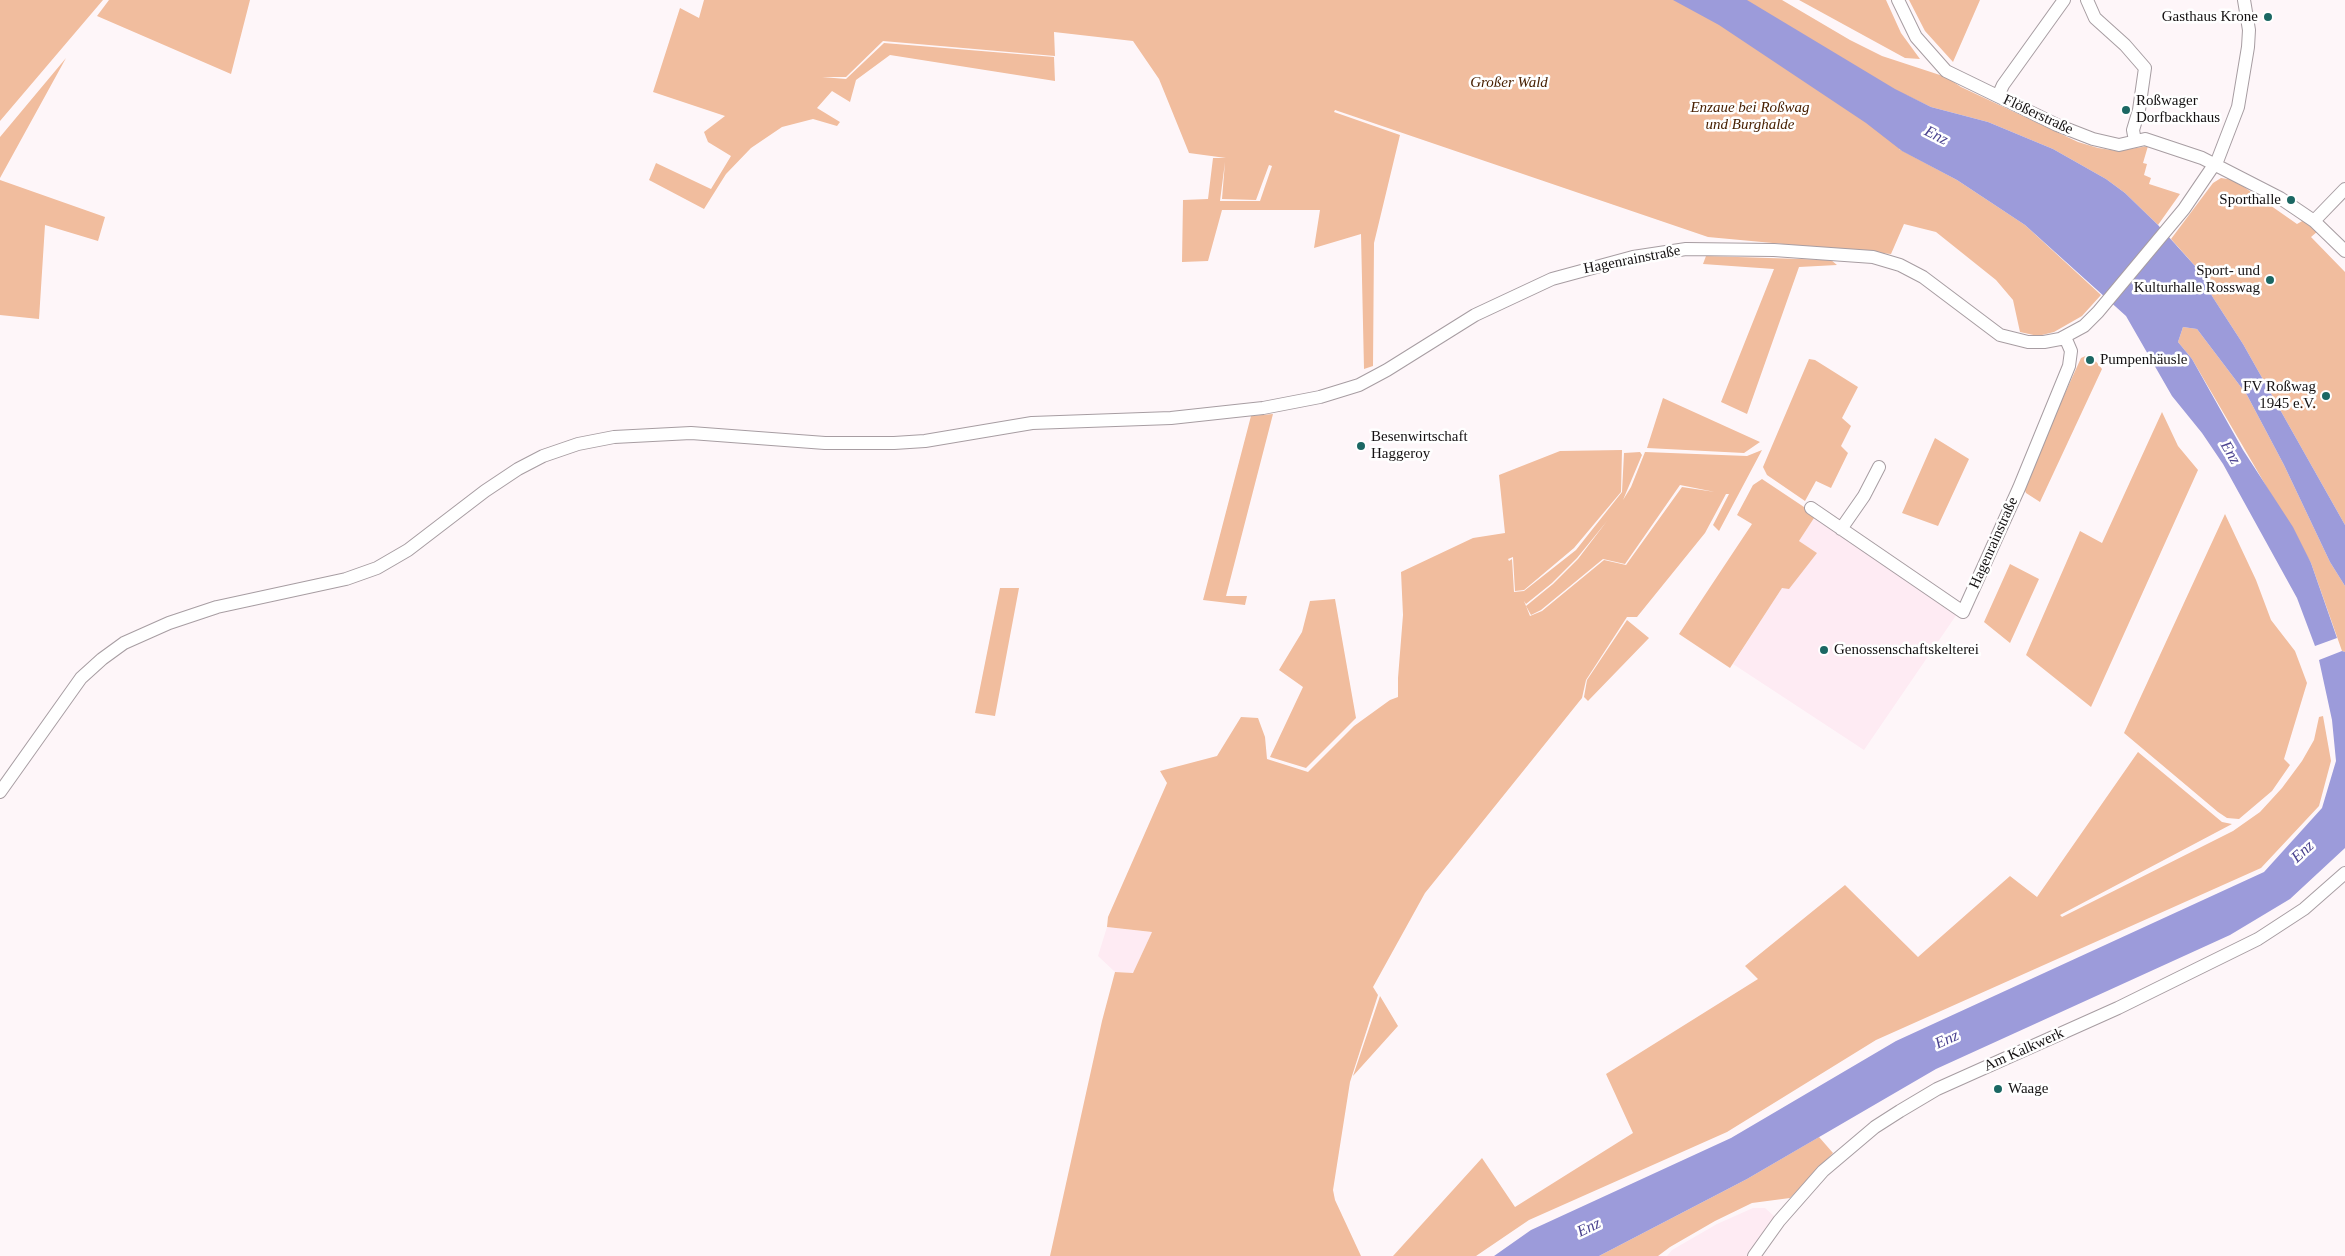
<!DOCTYPE html>
<html>
<head>
<meta charset="utf-8">
<style>
	body { margin:0 }
	canvas { display:block; background:#fef6f9 }
</style>
</head>
<body>
<canvas width="2345" height="1256"></canvas>
<script>
const g = document.querySelector('canvas').getContext('2d');
g.lineJoin = 'round';
function fill(path, color) { g.fillStyle = color; g.fill(path, 'evenodd'); }
const poly = rows => new Path2D(rows.map(r => 'M' + r).join(''));
function stroke(path, color, width, dash) { g.strokeStyle = color; g.lineWidth = width; g.lineCap = dash ? 'butt' : 'round'; g.setLineDash(dash || []); g.stroke(path); }
function drawText(font, color, halo, rows, align = 'center') {
  g.font = font + ' Georgia,serif'; g.lineWidth = 5; g.setLineDash([]); g.textBaseline = 'middle'; g.strokeStyle = halo; g.fillStyle = color; for (const [text, x, y, turn = 0] of rows) {
    g.save(); g.translate(x, y); g.rotate((+turn || 0) * Math.PI / 180); g.textAlign = isNaN(turn) ? turn : align; if (halo) g.strokeText(text, 0, 0); g.fillText(text, 0, 0); g.restore();
  }
}
const built = poly([
	[1816,515,1957,614,1864,750,1733,664,1782,588,1817,553,1799,541],
	[1107,927,1152,932,1133,973,1115,972,1098,956],
	[1753,1208,1765,1208,1775,1217,1747,1256,1667,1256,1672,1250,1717,1224]
]);
const green = poly([
	[0,0,103,0,0,121],
	[109,0,250,0,231,74,97,16],
	[704,0,1782,0,1850,40,1882,56,1946,77,1961,87,2078,142,2098,148,2118,151,2148,146,2143,163,2147,164,2144,175,2151,178,2149,184,2180,194,2158,225,2125,193,2106,179,2053,149,1988,122,1931,107,1906,95,1899,149,1957,180,2025,225,2101,295,2082,316,2054,332,2038,336,2020,332,2013,300,1996,280,1936,232,1904,224,1891,254,1708,237,1335,110,1334,112,1400,135,1374,243,1373,366,1364,369,1361,234,1314,248,1320,210,1222,210,1208,261,1182,262,1183,200,1208,199,1213,158,1226,158,1189,153,1159,79,1133,41,1054,32,1055,56,883,41,846,77,822,77,846,79,884,43,1054,57,1055,81,890,55,856,80,850,102,832,91,817,108,840,122,837,126,813,119,782,127,751,148,726,174,704,209,649,180,656,163,711,189,731,156,708,142,704,132,725,116,653,92,680,8,699,18],
	[1225,162,1222,199,1256,200,1269,165,1272,166,1260,201,1220,201],
	[1799,0,1886,0,1901,33,1920,59,1905,58],
	[1909,0,1980,0,1953,62,1925,31],
	[66,58,0,178,0,137],
	[2221,178,2234,180,2297,224,2304,220,2318,231,2311,237,2345,272,2345,525,2243,344,2212,296,2204,276,2171,239,2213,183],
	[0,180,105,217,98,241,45,225,39,319,0,315],
	[1706,256,1831,260,1837,265,1799,267,1747,414,1721,402,1774,269,1703,264],
	[2183,327,2197,329,2247,395,2284,465,2330,562,2345,586,2345,652,2342,651,2311,563,2192,359,2178,342],
	[2090,354,2102,369,2040,502,2026,493,2023,486,2081,358],
	[1809,359,1815,360,1858,387,1842,418,1851,426,1841,446,1848,453,1831,488,1816,481,1805,501,1767,475,1763,467],
	[1663,398,1760,442,1744,453,1647,448],
	[2162,412,2178,446,2198,470,2091,707,2026,655,2080,531,2102,543],
	[1273,414,1226,596,1247,596,1245,605,1203,600,1251,416],
	[1935,438,1969,459,1938,526,1902,513],
	[1622,450,1621,492,1574,548,1524,590,1515,591,1513,557,1508,559,1509,561,1512,559,1514,592,1524,591,1576,550,1622,492,1624,453,1640,452,1642,455,1623,500,1631,487,1645,452,1747,456,1762,450,1719,531,1713,525,1729,494,1726,494,1705,533,1637,617,1627,617,1586,680,1582,698,1425,893,1373,987,1378,995,1350,1082,1333,1190,1335,1200,1361,1256,1050,1256,1102,1021,1115,972,1133,973,1152,932,1107,927,1108,917,1167,783,1160,771,1217,756,1241,717,1258,718,1265,737,1267,759,1308,772,1354,726,1390,700,1398,697,1398,678,1403,615,1401,572,1473,538,1505,533,1499,475,1560,451],
	[1680,485,1715,492,1682,487,1626,565,1604,560,1542,611,1530,616,1524,601,1526,604,1552,583,1577,558,1607,521,1578,559,1553,584,1526,606,1531,615,1541,610,1603,559,1625,564],
	[1762,479,1816,515,1799,541,1817,553,1789,589,1782,588,1730,668,1679,634,1752,524,1737,515,1753,485],
	[2225,514,2256,580,2271,620,2295,651,2307,683,2284,759,2290,765,2272,791,2239,819,2227,818,2218,812,2124,733],
	[2010,564,2039,579,2010,643,1984,622],
	[1000,588,1019,588,995,716,975,713],
	[1335,599,1356,718,1306,768,1270,757,1303,687,1279,670,1302,632,1310,601],
	[1627,620,1649,638,1588,701,1584,697,1587,680],
	[2323,716,2331,761,2319,806,2261,868,1876,1040,1727,1132,1529,1220,1476,1256,1393,1256,1482,1158,1515,1207,1633,1133,1606,1074,1758,979,1745,966,1845,885,1918,957,2010,876,2037,897,2138,752,2222,822,2232,824,2060,915,2062,917,2233,831,2260,812,2282,788,2302,761,2314,740,2319,717],
	[1380,996,1398,1026,1353,1076],
	[1819,1137,1833,1153,1790,1198,1752,1203,1715,1221,1670,1247,1658,1256,1599,1256,1747,1179]
]);
const water = poly([
	[1673,0,1747,0,1895,89,1931,107,1988,122,2053,149,2106,179,2125,193,2158,225,2204,276,2212,296,2243,344,2345,525,2345,586,2330,562,2284,465,2247,395,2197,329,2183,327,2178,342,2192,359,2243,450,2293,527,2311,563,2337,638,2315,646,2297,598,2223,464,2202,433,2172,396,2126,316,2025,225,1957,180,1902,151,1866,123,1719,25],
	[2342,651,2345,652,2345,848,2290,899,2230,935,1936,1069,1747,1179,1599,1256,1494,1256,1531,1230,1731,1138,1896,1041,2264,872,2322,808,2336,761,2332,720,2319,660]
]);
const minor = poly([
	[1898,0,1916,37,1946,71,2057,125,2093,139,2119,145,2145,139,2202,158,2280,198,2314,221,2345,251],
	[2087,0,2095,18,2125,45,2145,68,2139,110,2133,130,2135,141],
	[1998,96,2003,85,2064,0],
	[2314,221,2345,189],
	[1811,508,1963,612,2019,488,2069,366,2071,351,2065,337],
	[1841,529,1864,496,1879,467],
	[0,792,81,678,102,659,124,643,169,623,217,607,346,579,377,568,408,550,485,491,518,469,543,456,578,444,614,437,691,433,825,443,894,443,925,441,1032,423,1171,418,1263,408,1320,397,1359,385,1387,370,1475,315,1552,279,1633,257,1686,249,1774,250,1873,257,1900,265,1923,277,2000,335,2028,342,2044,342,2060,339,2084,326,2098,312,2184,209,2218,159,2238,107,2248,47,2249,30,2244,0],
	[1754,1256,1779,1221,1823,1171,1875,1127,1900,1111,1937,1089,2118,1008,2258,939,2304,909,2345,873]
]);
const markers = [
	[2268,17,5,"#1b6763"],
	[2126,110,5,"#1b6763"],
	[2291,200,5,"#1b6763"],
	[2270,280,5,"#1b6763"],
	[2090,360,5,"#1b6763"],
	[2326,396,5,"#1b6763"],
	[1361,446,5,"#1b6763"],
	[1824,650,5,"#1b6763"],
	[1998,1089,5,"#1b6763"]
];
const poiNames = [
	["Gasthaus Krone",2258,17,"right"],
	["Roßwager",2136,101],
	["Dorfbackhaus",2136,118],
	["Sporthalle",2281,200,"right"],
	["Sport- und",2260,271,"right"],
	["Kulturhalle Rosswag",2260,288,"right"],
	["Pumpenhäusle",2100,360],
	["FV Roßwag",2316,387,"right"],
	["1945 e.V.",2316,404,"right"],
	["Besenwirtschaft",1371,437],
	["Haggeroy",1371,454],
	["Genossenschaftskelterei",1834,650],
	["Waage",2008,1089]
];
const parkNames = [
	["Großer Wald",1509,83],
	["Enzaue bei Roßwag",1750,108],
	["und Burghalde",1750,125]
];
const streetNames = [
	["Flößerstraße",2038,115,25],
	["Hagenrainstraße",1632,260,-11],
	["Hagenrainstraße",1994,543,-66],
	["Am Kalkwerk",2024,1050,-24]
];
const waterNames = [
	["Enz",1936,136,27],
	["Enz",2230,453,60],
	["Enz",2303,852,-42],
	["Enz",1947,1040,-24],
	["Enz",1589,1228,-25]
];
fill(built, '#feebf3');
fill(green, '#f1bd9e');
fill(water, '#9c9bda');
stroke(minor, '#a79da2', 14);
stroke(minor, '#fff', 12);
for (const [x, y, r, color] of markers) { const dot = new Path2D(); dot.arc(x, y, r, 0, 2 * Math.PI); g.fillStyle = color; g.fill(dot); stroke(dot, '#fff', 2); }
drawText('15px', '#141112', '#fff', poiNames, 'left');
drawText('italic 15px', '#482002', '#fff', parkNames);
drawText('15px', '#141112', '#fff', streetNames);
drawText('italic 16px', '#4a428f', '#fff', waterNames);
</script>
</body>
</html>
